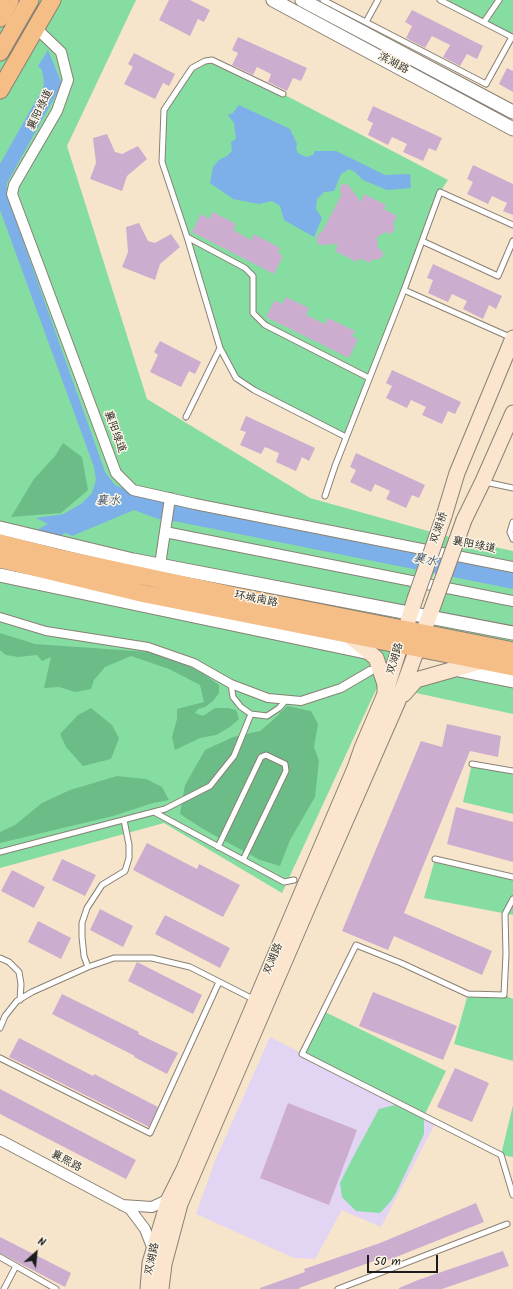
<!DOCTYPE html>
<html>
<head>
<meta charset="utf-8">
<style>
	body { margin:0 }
	#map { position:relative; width:513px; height:1289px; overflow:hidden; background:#f6e5cb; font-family:Kalam,sans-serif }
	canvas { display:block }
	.north { position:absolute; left:16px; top:1233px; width:40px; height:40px; -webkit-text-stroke:3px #fcf5e5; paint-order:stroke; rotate:27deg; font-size:11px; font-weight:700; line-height:16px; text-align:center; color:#1c1c1c }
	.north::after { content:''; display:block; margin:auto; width:14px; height:18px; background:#1c1c1c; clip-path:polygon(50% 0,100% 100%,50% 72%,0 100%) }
	.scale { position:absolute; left:367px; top:1255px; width:71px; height:18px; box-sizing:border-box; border:2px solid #1c1c1c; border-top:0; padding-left:5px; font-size:12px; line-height:14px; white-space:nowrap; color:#1c1c1c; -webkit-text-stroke:3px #fcf5e5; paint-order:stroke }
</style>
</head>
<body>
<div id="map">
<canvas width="513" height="1289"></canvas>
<div class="north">N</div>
<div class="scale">50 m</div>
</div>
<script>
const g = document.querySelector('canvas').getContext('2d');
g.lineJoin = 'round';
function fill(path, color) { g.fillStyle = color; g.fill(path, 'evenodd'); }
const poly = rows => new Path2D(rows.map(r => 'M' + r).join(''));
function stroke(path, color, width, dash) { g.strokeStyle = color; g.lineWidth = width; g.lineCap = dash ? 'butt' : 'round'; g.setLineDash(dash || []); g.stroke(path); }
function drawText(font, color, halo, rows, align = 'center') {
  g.font = font + ' Kalam,"LXGW WenKai TC",sans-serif'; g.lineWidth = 3; g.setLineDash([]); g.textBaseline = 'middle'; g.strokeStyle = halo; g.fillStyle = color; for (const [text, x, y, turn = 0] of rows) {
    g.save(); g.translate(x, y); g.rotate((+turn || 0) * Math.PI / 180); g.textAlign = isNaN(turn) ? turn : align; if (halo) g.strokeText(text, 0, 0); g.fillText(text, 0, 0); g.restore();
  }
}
const built = poly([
	[270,1037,436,1122,381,1227,342,1210,315,1259,294,1258,196,1214,215,1161]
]);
const green = poly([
	[0,0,136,0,67,146,147,399,310,498,453,538,513,551,513,651,423,633,451,541,373,696,282,893,164,823,0,868],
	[440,0,513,0,513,37],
	[212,60,283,94,448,180,440,192,346,437,236,378,220,348,162,162,164,110,189,74],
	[513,667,513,714,407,691,416,680],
	[472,764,513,771,513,814,463,802],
	[435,859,513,877,513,915,424,898],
	[468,994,504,995,513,999,513,1061,454,1044],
	[323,1011,446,1071,424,1116,424,1134,397,1191,391,1201,380,1213,356,1211,342,1197,340,1183,352,1159,379,1109,399,1104,302,1054],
	[513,1105,513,1157,501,1155]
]);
const forest = poly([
	[63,443,82,457,88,490,61,513,11,517,34,479,55,456],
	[0,633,35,644,149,652,181,662,204,674,219,685,219,693,213,701,205,707,198,709,195,713,203,716,215,708,228,708,236,710,239,719,230,727,216,735,200,738,175,750,172,737,177,719,177,709,204,702,200,685,169,669,131,656,105,667,94,680,91,689,75,692,59,687,44,688,51,657,42,661,37,655,18,657,6,655,0,650],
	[287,706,311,711,318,724,314,747,319,761,315,797,290,840,280,866,260,860,203,829,180,814,185,785,205,750,233,737,260,731,273,720],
	[91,708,112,725,119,738,111,759,83,766,66,747,60,734,78,715],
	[117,776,146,779,162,787,169,800,153,803,113,816,0,843,0,832,15,825,42,803,70,790]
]);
const water = poly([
	[48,50,62,84,7,183,6,193,105,472,115,485,139,495,164,500,186,508,513,573,513,589,179,522,158,519,134,510,72,536,36,518,64,514,81,504,92,493,96,480,94,467,0,210,0,164,43,88,44,82,42,70,38,66],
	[239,105,290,129,297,144,296,148,298,153,306,157,313,155,315,151,336,151,385,175,410,174,411,188,387,190,363,180,355,172,349,169,341,174,334,191,324,192,317,199,316,209,322,218,314,237,284,220,280,206,272,201,259,204,233,199,210,183,213,167,219,160,227,156,232,151,231,142,236,139,234,123,228,115,233,113]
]);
const river = poly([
	[29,545,77,516]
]);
const building = poly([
	[169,0,190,0,210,10,204,22,198,19,190,36,159,20],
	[412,10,483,46,477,59,467,54,460,66,443,57,450,45,432,36,425,48,406,38,412,26,405,22],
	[238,37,307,68,301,81,293,78,287,91,268,82,271,74,257,67,253,75,232,65,238,53,232,50],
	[134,53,175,74,169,86,163,83,155,99,124,84,133,67,128,64],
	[507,68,513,71,513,92,499,84],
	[373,106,442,138,436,151,429,148,423,161,403,152,407,144,392,137,388,145,368,135,373,123,367,120],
	[107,134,115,152,122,154,138,146,147,159,127,176,122,191,90,179,96,163,93,138],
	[473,165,513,184,513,215,503,211,507,203,492,196,488,204,467,194,473,182,467,179],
	[342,184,345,184,349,186,361,202,364,194,386,205,384,209,397,216,393,224,395,229,392,233,389,234,386,232,377,237,378,248,380,249,383,253,383,256,380,259,371,260,370,263,359,258,357,262,335,251,338,244,320,245,317,243,317,237,318,234,322,232,342,194,340,192,340,188],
	[213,212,236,224,233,230,251,240,254,234,280,248,278,253,283,256,274,274,192,232,201,214,209,219],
	[139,223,148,241,155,243,171,234,180,247,160,264,155,280,122,267,128,252,126,227],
	[433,264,502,296,496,309,489,305,483,319,463,309,467,301,452,294,448,302,428,293,433,280,427,278],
	[286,297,309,308,306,315,325,324,328,318,355,331,352,336,358,339,349,358,266,317,275,300,282,304],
	[160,341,201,362,195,374,189,371,181,387,150,372,158,355,154,352],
	[392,370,461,402,455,414,448,411,442,424,422,415,426,407,411,400,407,408,386,398,392,386,386,383],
	[246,416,315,448,309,461,302,457,296,471,276,462,279,453,265,447,261,454,240,445,246,432,240,430],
	[356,453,425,485,419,498,412,495,406,508,386,499,390,491,375,484,371,492,350,482,356,470,350,467],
	[447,724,501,736,498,757,470,751,404,913,492,951,482,975,394,936,388,950,342,931,421,741,442,747],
	[456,807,513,822,513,862,447,844],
	[147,843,197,869,199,864,240,885,223,917,133,870],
	[62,859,96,875,85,896,52,880],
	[12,870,45,887,34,908,1,891],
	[100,909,133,926,123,947,90,930],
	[165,915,230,948,220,968,155,934],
	[38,921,71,938,61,959,28,942],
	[137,962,202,995,193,1014,128,981],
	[373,992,457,1026,443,1060,359,1026],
	[62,994,139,1032,138,1034,178,1053,167,1074,134,1057,135,1056,52,1014],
	[19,1038,93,1076,94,1074,158,1107,149,1127,9,1057],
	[455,1068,489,1083,472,1122,437,1107],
	[0,1089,136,1160,126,1179,0,1114],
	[288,1103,357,1130,329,1205,260,1178],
	[476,1203,484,1222,386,1261,385,1257,299,1288,300,1289,260,1289,260,1288,305,1272,304,1269,380,1243],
	[0,1237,71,1273,65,1287,0,1253],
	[503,1251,509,1266,442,1289,399,1289,399,1288,418,1280]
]);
const service = poly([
	[323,0,486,84,512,37,440,0],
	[366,22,378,0],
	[484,22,499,0],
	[187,237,245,268,253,276,253,313,265,325,369,378],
	[422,241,498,276,513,241],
	[512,338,404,290,440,192,513,225],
	[220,348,236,378,254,390,346,437],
	[186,417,220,348,187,237,162,162,164,110,192,68,205,61,212,60,283,94],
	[485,482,513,488],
	[325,496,335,466,404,290],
	[513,522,510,532,513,539],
	[231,684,233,697,241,707,251,714,267,716,279,708,287,699],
	[472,764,513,771],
	[154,812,284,882,294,880],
	[124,820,129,845,129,858,125,871,102,885,87,908,82,923,82,937,84,956,88,967,114,958,152,958,190,967,255,1000],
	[218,847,261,757,266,755,285,764,286,771,243,860],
	[0,852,165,809,210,786,234,756,251,714],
	[435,859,513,877],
	[513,899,505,914,506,954,504,995,468,994,401,963,356,945,302,1054,501,1155,513,1195],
	[0,958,9,962,19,972,21,984,20,1000],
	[0,1028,5,1016,17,1001,32,992,88,967],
	[0,1058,150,1133,219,982],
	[0,1257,56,1289],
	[4,1289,16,1266],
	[338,1289,507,1224]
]);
const pedestrian = poly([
	[0,617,46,631,148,647,194,663,231,684,268,698,301,701,341,688,370,671]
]);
const minor = poly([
	[36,28,61,52,68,80,57,111,14,185,12,194,116,473,133,490,195,504,513,567],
	[165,532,513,601],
	[160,565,170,498],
	[0,1140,130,1209,145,1229,154,1252],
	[122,1205,152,1207,169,1199]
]);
const tertiary = poly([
	[273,0,513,129],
	[302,0,513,112],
	[0,528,133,560,513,633],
	[0,575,370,653],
	[454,669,513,681]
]);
const secondary = poly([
	[444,516,457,473,513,338],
	[464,520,483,481,513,413],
	[347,634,376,658,385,684,385,691],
	[404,694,416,680,483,661],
	[148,1289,150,1263,169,1199,184,1169,355,768,362,748,385,694,415,599],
	[161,1289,164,1264,180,1204,313,895,398,701,434,603]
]);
const trunk = poly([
	[0,18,10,0],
	[0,52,30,0],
	[0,90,52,0],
	[0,543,55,557,231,595,513,651],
	[0,559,145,594,513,667]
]);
const secondaryBridge = poly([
	[415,599,444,516],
	[434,603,464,520]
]);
const streetNames = [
	["滨湖路",393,64,28],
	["襄阳绿道",41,110,-64],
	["襄阳绿道",114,432,70],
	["双湖桥",440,528,-71],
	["襄阳绿道",474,546,11],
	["环城南路",256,600,11],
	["双湖路",396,659,-73],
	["双湖路",274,959,-67],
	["襄熙路",66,1162,28],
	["双湖路",153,1259,-78]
];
const waterNames = [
	["襄水",108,502],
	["襄水",425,561,12]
];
fill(built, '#e2d4f3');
fill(green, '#85dda2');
fill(forest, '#6cbc88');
fill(water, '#7dafe9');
stroke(river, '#7dafe9', 17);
fill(building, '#cdadcf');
stroke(service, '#898074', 7);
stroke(pedestrian, '#898074', 10);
stroke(minor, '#898074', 12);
stroke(tertiary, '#898074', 15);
stroke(secondary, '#898074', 17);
stroke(trunk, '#898074', 19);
stroke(service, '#fff', 5);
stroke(pedestrian, '#fff', 8);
stroke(minor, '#fff', 10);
stroke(tertiary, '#fff', 13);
stroke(secondary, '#fbe5cf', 15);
stroke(trunk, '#f6be87', 17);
stroke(secondaryBridge, '#898074', 17, []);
stroke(secondaryBridge, '#fbe5cf', 15);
drawText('11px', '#1c1c1c', '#fcf5e5', streetNames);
drawText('italic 12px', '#43576e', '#fcf5e5', waterNames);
</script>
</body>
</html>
